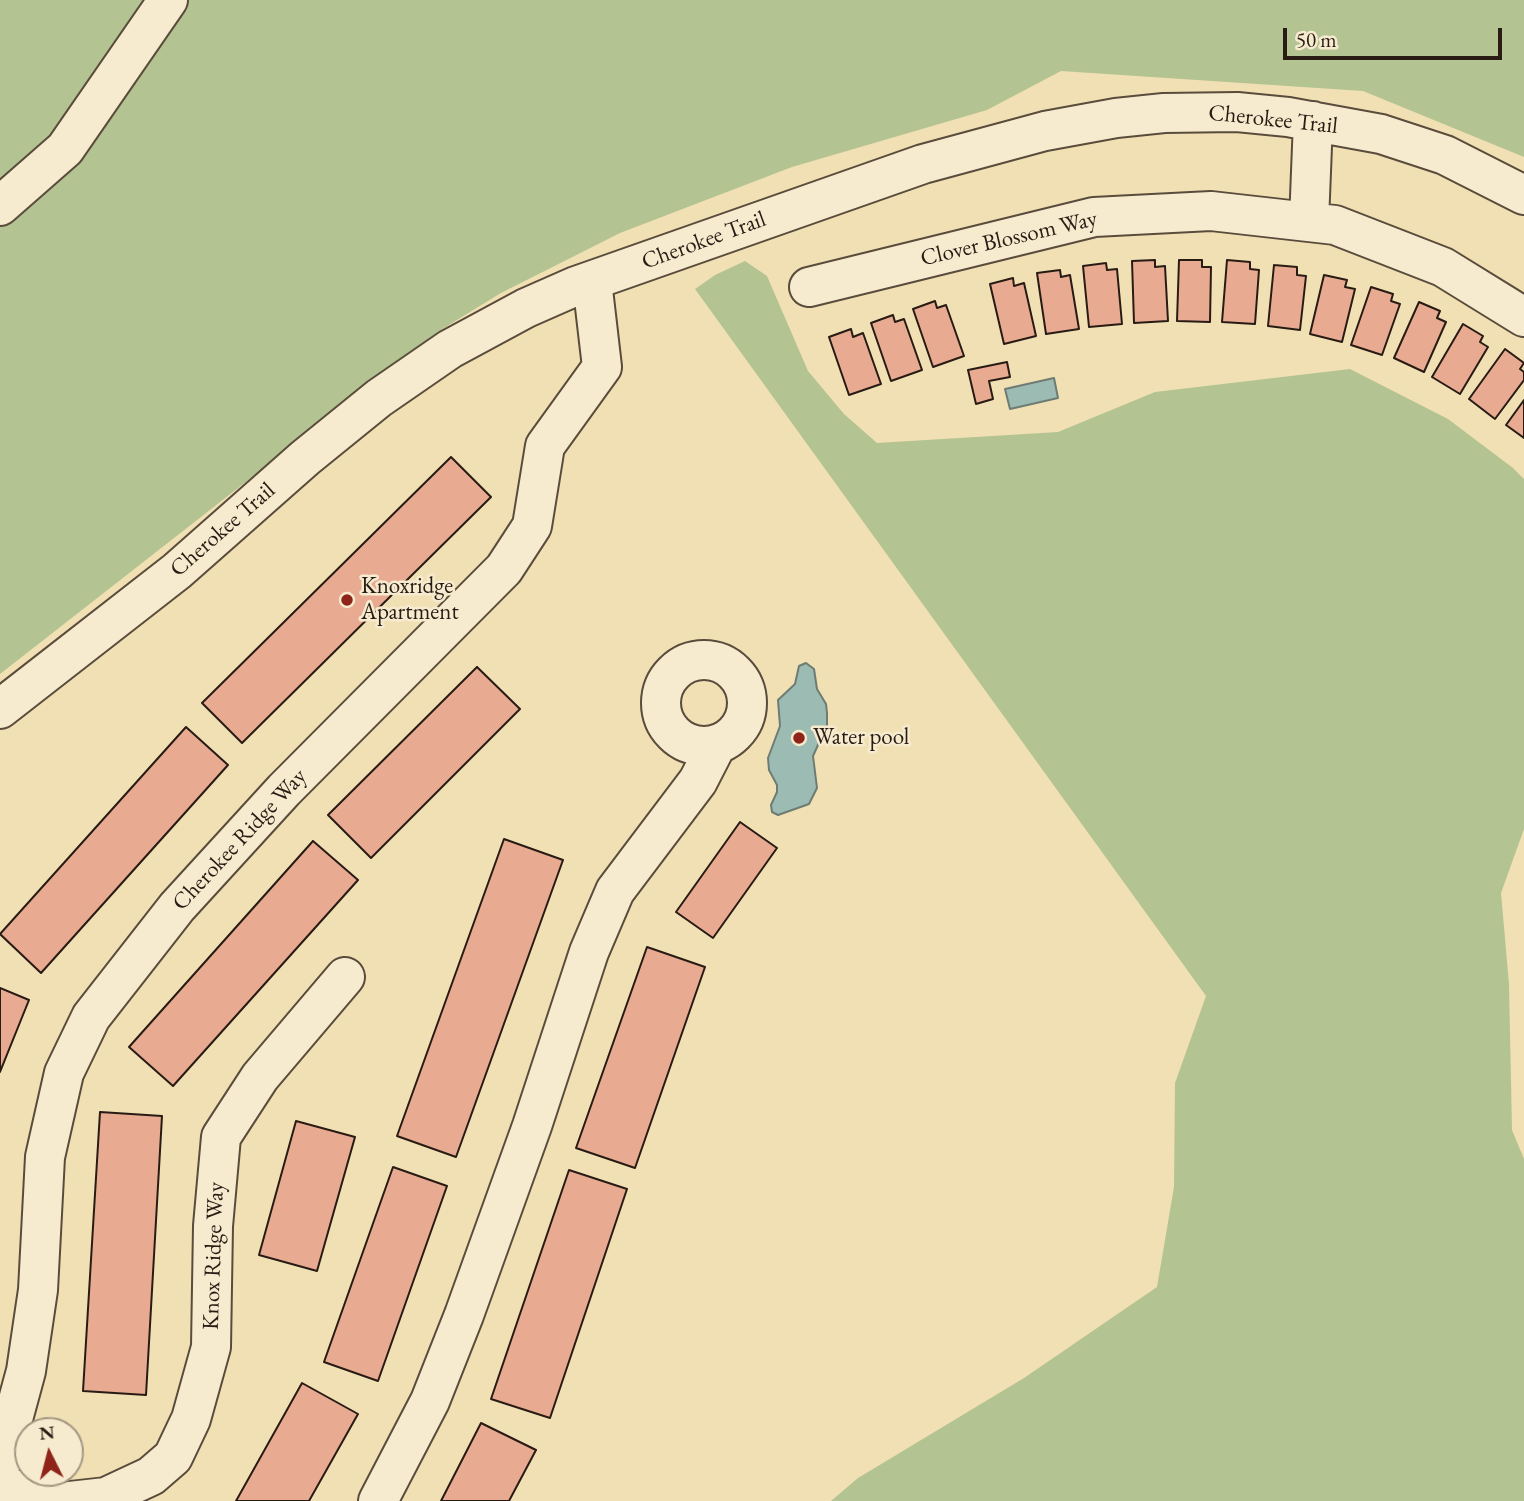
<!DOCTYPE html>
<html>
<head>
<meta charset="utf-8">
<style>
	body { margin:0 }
	#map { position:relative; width:1524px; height:1501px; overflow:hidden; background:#f1e0b4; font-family:"EB Garamond",serif }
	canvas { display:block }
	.north { position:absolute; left:14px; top:1417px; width:70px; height:70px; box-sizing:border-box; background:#f6ebce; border:2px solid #a49884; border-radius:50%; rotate:354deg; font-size:19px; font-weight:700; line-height:28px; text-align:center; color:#281b14 }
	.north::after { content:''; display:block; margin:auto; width:24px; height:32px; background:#8f2418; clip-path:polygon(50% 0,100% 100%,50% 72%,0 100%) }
	.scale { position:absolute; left:1283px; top:28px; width:219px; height:32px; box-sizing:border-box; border:4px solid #281b14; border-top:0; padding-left:9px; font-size:21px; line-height:24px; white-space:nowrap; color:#281b14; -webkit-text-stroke:5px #f6ebce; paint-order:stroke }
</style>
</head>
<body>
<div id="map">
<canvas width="1524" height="1501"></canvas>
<div class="north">N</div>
<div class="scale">50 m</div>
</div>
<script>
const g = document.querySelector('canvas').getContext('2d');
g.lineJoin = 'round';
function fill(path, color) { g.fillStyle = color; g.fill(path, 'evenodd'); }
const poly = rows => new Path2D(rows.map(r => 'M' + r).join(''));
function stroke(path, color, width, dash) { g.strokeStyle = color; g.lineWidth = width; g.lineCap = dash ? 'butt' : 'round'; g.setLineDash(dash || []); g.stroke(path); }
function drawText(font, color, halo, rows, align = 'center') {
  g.font = font + ' "EB Garamond",serif'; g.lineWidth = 5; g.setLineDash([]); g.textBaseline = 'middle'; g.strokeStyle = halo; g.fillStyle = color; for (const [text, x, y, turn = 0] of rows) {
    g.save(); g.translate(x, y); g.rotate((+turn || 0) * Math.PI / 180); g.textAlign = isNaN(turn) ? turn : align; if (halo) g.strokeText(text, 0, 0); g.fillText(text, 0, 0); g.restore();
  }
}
const green = poly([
	[0,0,1524,0,1524,157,1363,91,1061,71,987,110,792,167,620,233,501,293,439,331,0,674],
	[745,261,767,276,808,371,844,414,877,443,1058,432,1155,392,1350,369,1448,419,1513,468,1524,479,1524,829,1501,893,1509,984,1512,1130,1524,1159,1524,1501,831,1501,858,1478,1024,1378,1157,1287,1174,1187,1175,1083,1206,996,695,289,715,275]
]);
const water = poly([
	[1054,378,1058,398,1010,409,1005,389,1054,378],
	[806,663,814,669,817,689,826,704,827,713,827,725,813,756,817,788,809,804,778,815,772,812,771,805,777,792,777,785,769,770,768,758,780,726,778,700,795,684,799,666,806,663]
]);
const building = poly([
	[1155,260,1155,267,1165,266,1168,321,1134,323,1132,261,1155,260],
	[1179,260,1202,260,1202,267,1211,267,1210,322,1177,321,1179,260],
	[1227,260,1250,262,1250,269,1259,270,1255,324,1222,322,1227,260],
	[1106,263,1107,270,1117,269,1122,324,1089,327,1083,266,1106,263],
	[1274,265,1297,267,1297,275,1306,276,1300,330,1268,326,1274,265],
	[1060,270,1061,277,1070,275,1079,329,1046,334,1037,273,1060,270],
	[1324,275,1347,280,1345,287,1355,289,1342,342,1310,334,1324,275],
	[1013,278,1014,286,1024,283,1036,336,1004,344,990,284,1013,278],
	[1371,287,1393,294,1391,301,1400,304,1382,355,1351,345,1371,287],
	[935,301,937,308,946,305,964,356,933,367,913,309,935,301],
	[1419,302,1440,311,1437,318,1446,322,1424,372,1394,358,1419,302],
	[893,315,895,322,904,319,922,370,891,381,871,323,893,315],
	[1463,324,1483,336,1480,342,1488,347,1460,394,1432,377,1463,324],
	[851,329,853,337,863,333,881,384,849,395,829,337,851,329],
	[1505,349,1524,363,1520,369,1524,372,1524,380,1495,419,1469,399,1505,349],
	[1007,362,1010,377,989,381,993,399,976,404,968,370,1007,362],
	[1524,400,1524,438,1506,425,1524,400],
	[451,457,491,497,242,743,202,703,451,457],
	[477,667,520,709,371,858,328,815,477,667],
	[186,727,228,765,41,973,0,934,186,727],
	[740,822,777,848,713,938,676,912,740,822],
	[504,839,563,860,456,1157,397,1136,504,839],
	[313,841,358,880,173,1086,129,1047,313,841],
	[647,947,705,967,635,1168,576,1148,647,947],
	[0,988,29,1000,0,1072,0,988],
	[100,1112,162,1116,146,1395,83,1391,100,1112],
	[296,1121,355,1137,317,1271,259,1255,296,1121],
	[393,1167,447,1186,378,1381,324,1362,393,1167],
	[569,1170,627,1189,550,1418,491,1399,569,1170],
	[302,1383,358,1414,309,1501,236,1501,302,1383],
	[481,1423,536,1450,509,1501,441,1501,481,1423]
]);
const minor = poly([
	[0,206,65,149,168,0],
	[1309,222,1313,121],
	[809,287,1094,217,1211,211,1335,225,1443,267,1524,317],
	'661 703a43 43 0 1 1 86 0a43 43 0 1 1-86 0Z',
	[0,709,177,571,305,458,379,398,450,349,526,308,576,286,923,164,1045,131,1116,118,1164,113,1237,112,1288,117,1381,134,1445,155,1524,195],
	[0,1467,26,1371,38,1290,45,1157,64,1073,91,1017,177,907,284,790,504,569,532,526,545,446,602,367,592,281],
	[0,1485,56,1501],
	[70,1501,106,1497,151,1476,173,1457,191,1419,211,1347,213,1226,221,1137,260,1077,345,977],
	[378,1501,430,1401,464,1315,532,1126,589,952,615,891,698,781,717,744]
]);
const markers = [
	[347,600,7,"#8f2418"],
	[799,738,7,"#8f2418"]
];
const streetNames = [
	["Cherokee Trail",1273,120,6],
	["Clover Blossom Way",1009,239,-13],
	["Cherokee Trail",704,241,-20],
	["Cherokee Trail",223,530,-41],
	["Cherokee Ridge Way",240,840,-47],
	["Knox Ridge Way",214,1256,-88]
];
const poiNames = [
	["Knoxridge",361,587],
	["Apartment",361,613],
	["Water pool",813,738]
];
fill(green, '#b4c392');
fill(water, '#9cbcb3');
stroke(water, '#6e7c73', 2);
fill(building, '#e8ab91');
stroke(building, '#281b14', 2);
stroke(minor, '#5a4c3c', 42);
stroke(minor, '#f6ebce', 38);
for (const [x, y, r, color] of markers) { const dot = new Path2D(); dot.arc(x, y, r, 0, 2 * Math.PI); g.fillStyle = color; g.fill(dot); stroke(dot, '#f6ebce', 2.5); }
drawText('23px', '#281b14', '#f6ebce', streetNames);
drawText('23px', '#281b14', '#f6ebce', poiNames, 'left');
</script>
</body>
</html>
